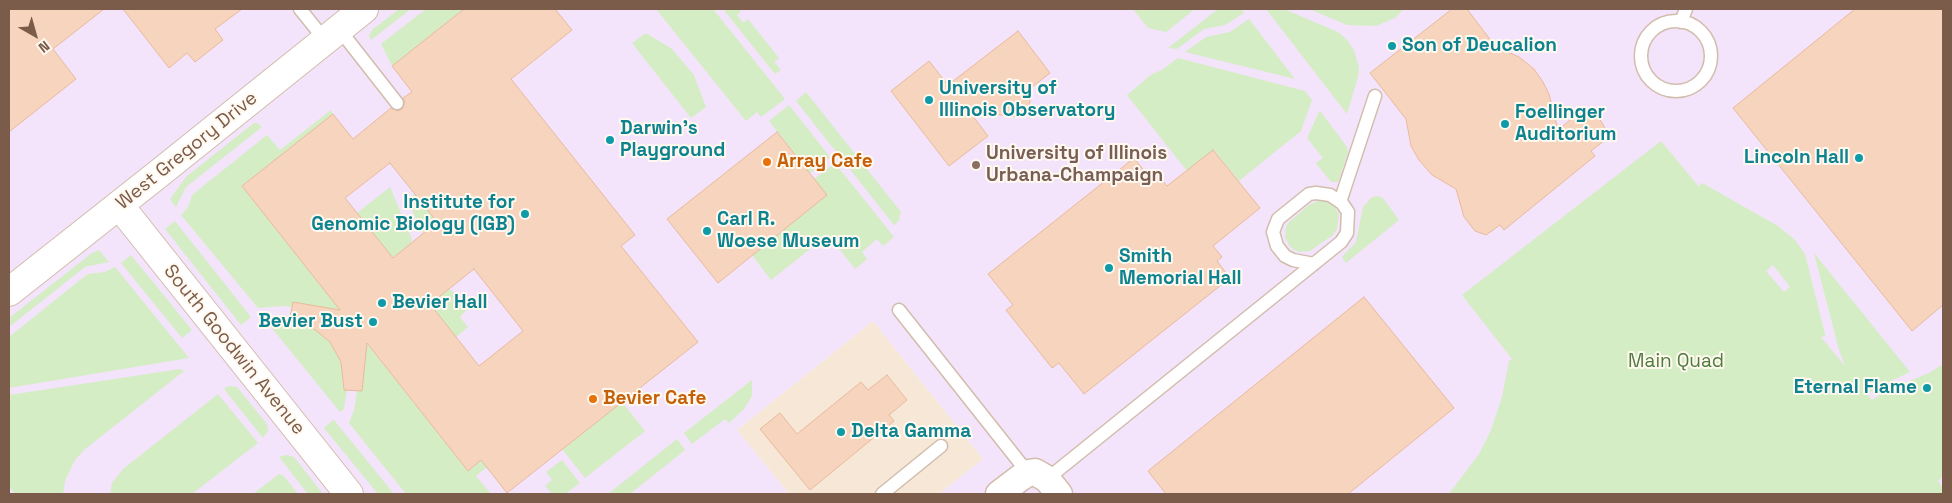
<!DOCTYPE html>
<html>
<head>
<meta charset="utf-8">
<style>
	body { margin:0 }
	#map { position:relative; width:1952px; height:503px; overflow:hidden; background:#fef5e8; font-family:"Space Grotesk",sans-serif }
	canvas { display:block }
	.frame { position:absolute; inset:0; border:10px solid #7b5b49; pointer-events:none }
	.north { position:absolute; left:10px; top:10px; width:50px; height:50px; -webkit-text-stroke:4px #fff9f0; paint-order:stroke; rotate:142deg; font-size:14px; font-weight:700; line-height:20px; text-align:center; color:#7b5b49 }
	.north::after { content:''; display:block; margin:auto; width:18px; height:22px; background:#7b5b49; clip-path:polygon(50% 0,100% 100%,50% 72%,0 100%) }
</style>
</head>
<body>
<div id="map">
<canvas width="1952" height="503"></canvas>
<div class="frame"></div>
<div class="north">N</div>
</div>
<script>
const g = document.querySelector('canvas').getContext('2d');
g.lineJoin = 'round';
function fill(path, color) { g.fillStyle = color; g.fill(path, 'evenodd'); }
const poly = rows => new Path2D(rows.map(r => 'M' + r).join(''));
function stroke(path, color, width, dash) { g.strokeStyle = color; g.lineWidth = width; g.lineCap = dash ? 'butt' : 'round'; g.setLineDash(dash || []); g.stroke(path); }
function drawText(font, color, halo, rows, align = 'center') {
  g.font = font + ' "Space Grotesk",sans-serif'; g.lineWidth = 4; g.setLineDash([]); g.textBaseline = 'middle'; g.strokeStyle = halo; g.fillStyle = color; for (const [text, x, y, turn = 0] of rows) {
    g.save(); g.translate(x, y); g.rotate((+turn || 0) * Math.PI / 180); g.textAlign = isNaN(turn) ? turn : align; if (halo) g.strokeText(text, 0, 0); g.fillText(text, 0, 0); g.restore();
  }
}
const residential = poly([
	[873,321,983,459,939,494,789,494,737,430]
]);
const education = poly([
	[9,9,1943,9,1943,494,939,494,983,459,873,321,737,430,789,494,9,494]
]);
const green = poly([
	[399,9,411,9,371,40,369,36,372,30],
	[426,9,464,9,392,66,381,44],
	[656,9,713,9,785,99,761,117,757,112,746,121],
	[723,9,740,9,741,11,737,15,743,23,748,19,779,58,774,62,781,70,775,74],
	[1133,9,1195,9,1166,32,1148,28],
	[1218,9,1241,9,1244,13,1225,25,1204,29,1177,49,1168,48],
	[1266,9,1284,9,1338,32,1347,40,1354,50,1359,68,1358,77,1347,114],
	[1309,9,1404,9,1395,18,1376,26,1347,25],
	[1249,19,1295,79,1185,52,1206,37,1230,32],
	[646,33,672,49,694,75,706,107,691,118,632,43],
	[1178,58,1305,91,1312,100,1301,131,1239,181,1214,150,1187,171,1127,95,1152,74,1162,70],
	[806,92,901,212,899,217,900,220,894,225,796,101],
	[789,105,830,157,810,173,769,121],
	[331,110,333,114,242,186,341,311,293,302,292,307,283,306,258,308,181,215,188,207,192,195,267,135,280,150],
	[1319,112,1321,112,1347,147,1348,152,1339,180,1337,182,1331,182,1316,163,1323,158,1307,138],
	[254,123,257,123,262,127,186,187,176,207,170,199,187,176],
	[1661,141,1699,187,1701,183,1704,184,1778,226,1795,240,1805,254,1825,334,1825,336,1821,337,1845,366,1839,350,1814,253,1910,372,1880,386,1867,394,1872,400,1884,392,1931,372,1943,364,1943,466,1942,477,1938,481,1943,488,1943,494,1449,494,1479,454,1491,430,1502,397,1509,361,1512,359,1462,295],
	[1773,265,1790,287,1784,292,1766,271],
	[835,163,894,237,883,246,877,239,862,252,867,259,855,269,828,235,771,280,752,255,827,195,814,179],
	[390,187,412,239,410,244,393,258,357,213],
	[415,194,466,259,431,248,414,215,409,198],
	[1378,196,1383,198,1399,220,1346,263,1342,257,1356,242,1363,207,1372,197],
	[1318,201,1325,201,1334,206,1339,214,1337,229,1333,235,1310,251,1300,252,1294,250,1289,245,1285,237,1286,227,1289,222,1309,205],
	[175,221,251,317,241,325,165,229],
	[99,250,109,262,85,267,9,327,9,318,92,253],
	[131,255,192,330,182,338,121,263],
	[115,267,189,358,9,388,9,337,80,280,88,274,105,272],
	[449,289,464,301,468,309,460,317,468,327,456,337,430,304],
	[273,316,290,316,290,322,301,324,314,329,330,342,341,362,343,389,347,390,344,409,340,412,267,322,268,317],
	[365,341,467,470,481,460,487,467,476,476,491,494,406,494,349,423,354,410,357,391,362,391,362,366],
	[180,369,184,371,84,450,75,460,70,470,65,481,63,494,15,494,9,486,9,395],
	[752,380,752,396,744,409,729,423,725,419,692,444,684,433],
	[228,386,237,387,267,424,268,431,263,438,224,389],
	[218,394,258,443,192,494,110,494,112,483,123,469],
	[622,402,645,431,585,478,562,449],
	[334,419,334,420,394,494,378,494,324,428],
	[677,439,685,450,630,494,608,494],
	[286,455,294,457,323,494,308,494,279,457],
	[562,460,580,483,565,494,552,494,545,486,552,480,546,472],
	[279,474,284,476,298,494,253,494]
]);
const building = poly([
	[9,9,104,9,53,49,76,79,9,132,9,9],
	[123,9,242,9,215,29,223,40,195,62,187,53,169,68,123,9],
	[464,9,555,9,572,30,511,79,635,235,621,246,698,342,507,493,481,460,468,471,367,343,362,391,344,390,341,362,330,342,314,329,301,324,289,322,293,302,340,310,242,186,333,114,353,139,391,108,398,111,402,109,405,102,403,98,412,92,392,66,464,9],
	[390,163,437,222,393,258,345,198,390,163],
	[474,269,523,331,479,366,430,304,474,269],
	[1452,9,1467,9,1495,46,1519,57,1534,69,1543,82,1549,94,1558,130,1581,111,1592,113,1599,118,1605,128,1605,140,1591,151,1595,156,1504,230,1500,225,1486,235,1475,231,1464,217,1456,189,1432,175,1419,160,1411,146,1406,119,1370,73,1452,9],
	[1855,9,1943,9,1943,305,1912,331,1733,108,1855,9],
	[1018,31,1050,73,1032,87,1029,107,1017,117,969,111,988,136,949,166,891,91,929,61,948,85,1018,31],
	[777,132,827,195,718,283,667,219,777,132],
	[1213,150,1260,208,1213,246,1222,257,1217,261,1230,278,1084,394,1059,363,1052,368,1006,310,1013,305,988,274,1134,158,1149,177,1156,172,1167,186,1213,150],
	[1364,297,1454,408,1348,494,1166,494,1148,471,1364,297],
	[887,375,907,400,889,415,894,421,810,490,760,429,780,413,797,434,861,382,868,390,887,375]
]);
const service = poly([
	[300,9,325,40],
	'1641 56a35 35 0 1 1 70 0a35 35 0 1 1-70 0Z',
	[1681,22,1686,9],
	[339,29,397,103],
	[1340,202,1375,96],
	[899,310,1028,473],
	[1047,479,1341,242,1347,233,1348,212,1342,203,1330,195,1316,193,1309,194,1278,219,1273,232,1277,246,1285,256,1293,260,1314,264],
	[882,494,941,446]
]);
const minor = poly([
	[999,494,1020,478,1028,473,1035,472,1047,479,1059,494]
]);
const tertiary = poly([
	[119,205,349,494],
	[9,292,157,175,364,9]
]);
const markers = [
	[1392,46,5,"#0f9aa8"],
	[929,100,5,"#0f9aa8"],
	[1505,124,5,"#0f9aa8"],
	[610,140,5,"#0f9aa8"],
	[1859,158,5,"#0f9aa8"],
	[767,162,5,"#e8710a"],
	[976,165,5,"#8d6e63"],
	[525,214,5,"#0f9aa8"],
	[707,231,5,"#0f9aa8"],
	[1109,268,5,"#0f9aa8"],
	[382,303,5,"#0f9aa8"],
	[373,322,5,"#0f9aa8"],
	[1927,388,5,"#0f9aa8"],
	[593,399,5,"#e8710a"],
	[841,432,5,"#0f9aa8"]
];
const cultureNames = [
	["Son of Deucalion",1402,46],
	["University of",939,89],
	["Illinois Observatory",939,111],
	["Foellinger",1515,113],
	["Auditorium",1515,135],
	["Darwin's",620,129],
	["Playground",620,151],
	["Lincoln Hall",1849,158,"right"],
	["Institute for",515,203,"right"],
	["Genomic Biology (IGB)",515,225,"right"],
	["Carl R.",717,220],
	["Woese Museum",717,242],
	["Smith",1119,257],
	["Memorial Hall",1119,279],
	["Bevier Hall",392,303],
	["Bevier Bust",363,322,"right"],
	["Eternal Flame",1917,388,"right"],
	["Delta Gamma",851,432]
];
const streetNames = [
	["West Gregory Drive",187,151,-39],
	["South Goodwin Avenue",234,350,51]
];
const educationNames = [
	["University of Illinois",986,154],
	["Urbana-Champaign",986,176]
];
const foodNames = [
	["Array Cafe",777,162],
	["Bevier Cafe",603,399]
];
const parkNames = [
	["Main Quad",1676,362]
];
fill(residential, '#f6e7d6');
fill(education, '#f3e4fb');
fill(green, '#d5edc4');
fill(building, '#f6d4bd');
stroke(building, '#eaba9c', 1);
stroke(service, '#d2bdac', 15);
stroke(minor, '#d2bdac', 29);
stroke(tertiary, '#d2bdac', 30);
stroke(service, '#fff', 12);
stroke(minor, '#fff', 26);
stroke(tertiary, '#fff', 28);
for (const [x, y, r, color] of markers) { const dot = new Path2D(); dot.arc(x, y, r, 0, 2 * Math.PI); g.fillStyle = color; g.fill(dot); stroke(dot, '#fff9f0', 2); }
drawText('bold 19px', '#0d838f', '#fff9f0', cultureNames, 'left');
drawText('19px', '#7b5b49', '#fff9f0', streetNames);
drawText('bold 19px', '#785e54', '#fff9f0', educationNames, 'left');
drawText('bold 19px', '#c56008', '#fff9f0', foodNames, 'left');
drawText('19px', '#4f7b3d', '#fff9f0', parkNames);
</script>
</body>
</html>
